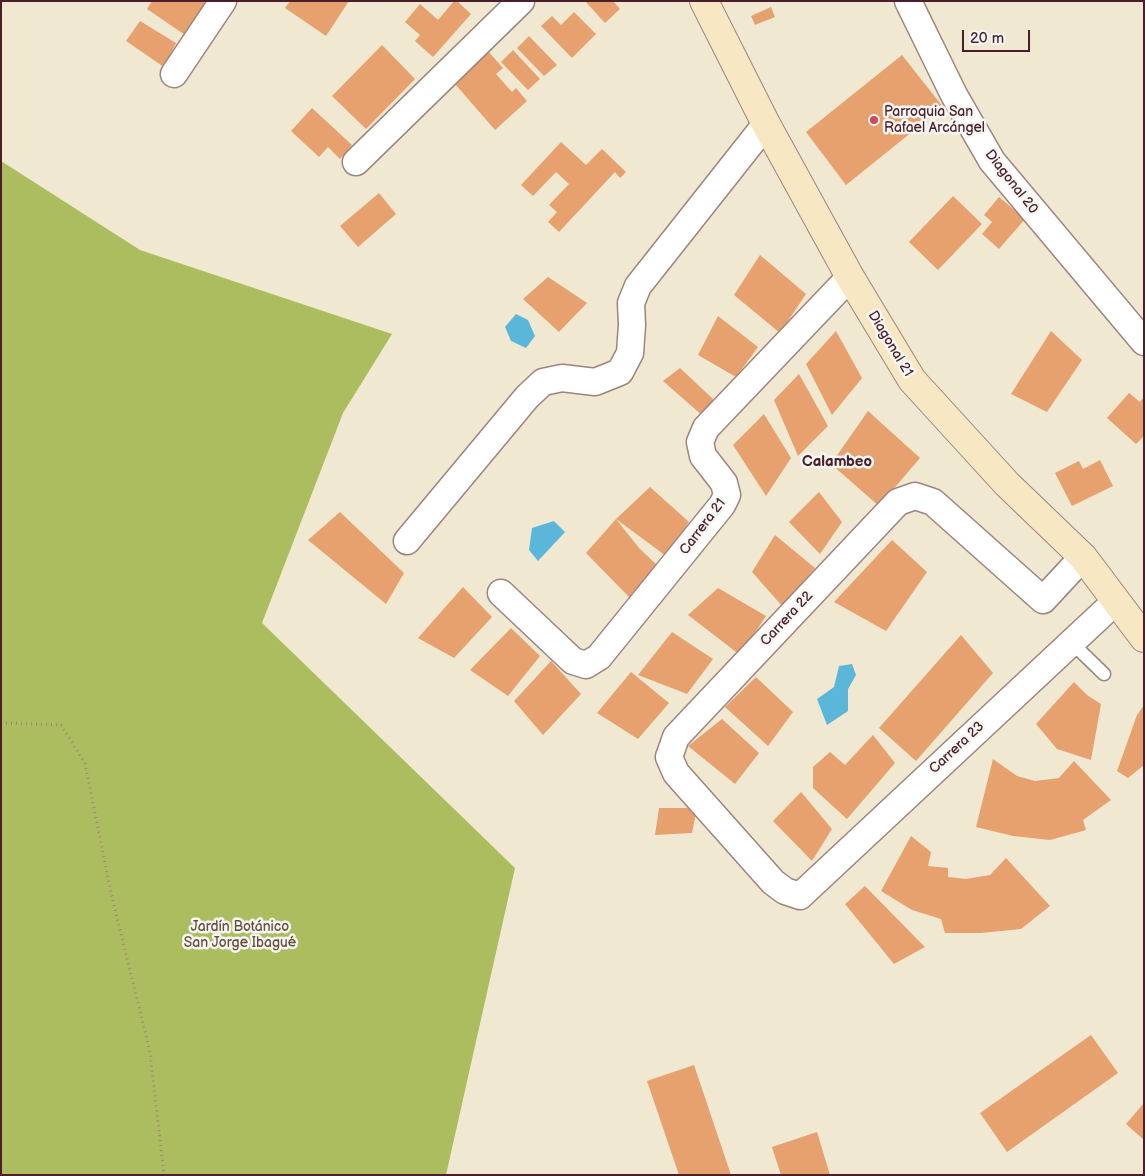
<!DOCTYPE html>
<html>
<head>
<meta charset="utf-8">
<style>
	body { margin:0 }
	#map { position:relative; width:1145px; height:1176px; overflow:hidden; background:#f0e8d1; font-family:"Balsamiq Sans",sans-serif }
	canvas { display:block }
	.frame { position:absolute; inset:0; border:2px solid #4a1f2b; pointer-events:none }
	.scale { position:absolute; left:962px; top:30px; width:68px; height:22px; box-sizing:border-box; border:2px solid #4a1f2b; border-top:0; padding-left:6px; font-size:15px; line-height:18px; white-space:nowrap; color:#4a1f2b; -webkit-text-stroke:4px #f6f6f2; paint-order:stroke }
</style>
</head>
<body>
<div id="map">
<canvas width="1145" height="1176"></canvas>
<div class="frame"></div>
<div class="scale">20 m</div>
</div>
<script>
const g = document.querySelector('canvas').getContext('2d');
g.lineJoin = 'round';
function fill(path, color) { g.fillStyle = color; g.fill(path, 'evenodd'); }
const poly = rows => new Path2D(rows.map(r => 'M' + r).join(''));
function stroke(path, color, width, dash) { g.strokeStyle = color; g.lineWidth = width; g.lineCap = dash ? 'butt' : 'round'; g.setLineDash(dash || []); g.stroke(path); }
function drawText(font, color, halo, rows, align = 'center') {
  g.font = font + ' "Balsamiq Sans",sans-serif'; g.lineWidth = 5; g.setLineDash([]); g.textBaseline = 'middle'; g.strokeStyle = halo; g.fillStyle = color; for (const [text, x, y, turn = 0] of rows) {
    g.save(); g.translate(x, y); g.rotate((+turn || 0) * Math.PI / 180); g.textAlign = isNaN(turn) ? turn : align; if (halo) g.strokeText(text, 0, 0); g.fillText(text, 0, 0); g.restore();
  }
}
const green = poly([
	[1,161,140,250,392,334,343,413,262,623,515,868,446,1175,1,1175]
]);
const water = poly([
	[516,314,528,320,535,336,526,348,511,341,505,327],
	[554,521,565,532,538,561,529,550,532,528],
	[852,664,856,675,848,689,848,711,827,725,817,699,834,687,839,666]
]);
const building = poly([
	[152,1,202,1,206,4,185,35,147,9],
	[290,1,349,1,326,36,285,8],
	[454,1,457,1,471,14,433,57,415,41,420,35,405,22,420,4,438,20],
	[585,1,613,1,620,9,605,23],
	[771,7,775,17,755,25,751,16],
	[574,12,596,34,572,58,541,26,552,16,561,25],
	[140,21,176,43,164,67,126,41],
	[529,36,557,65,544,76,517,48],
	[382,45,415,79,366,129,332,96],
	[487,50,503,68,496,74,512,92,516,88,527,101,495,130,455,84],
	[513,50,540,79,528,90,501,62],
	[902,55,943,107,846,185,806,132],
	[312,108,352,145,340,159,328,147,319,157,291,131],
	[561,142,586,165,602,149,626,172,620,178,615,172,559,232,548,222,557,212,549,205,569,184,556,172,533,196,521,185],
	[379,193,396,214,358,247,340,226],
	[953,196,982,224,938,270,909,242],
	[999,197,1025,219,999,249,982,234,992,222,984,215],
	[760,255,806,294,780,333,734,295],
	[548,277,587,303,559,332,523,299],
	[718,316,758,347,736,377,698,355],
	[836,331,862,378,832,415,806,364],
	[1051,331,1082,360,1047,412,1011,394],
	[680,368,713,399,704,417,663,381],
	[799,374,828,426,798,456,774,400],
	[1129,393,1140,402,1144,397,1144,436,1136,444,1107,418],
	[868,411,920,458,879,506,831,464],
	[764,414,791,458,766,496,733,445],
	[1100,460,1113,486,1072,506,1055,473,1079,461,1083,469],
	[650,487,689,522,666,556,616,519,639,548,659,567,633,601,586,553,616,519],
	[819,492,842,522,820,554,789,522],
	[340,512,404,573,386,604,308,540],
	[775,535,815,568,783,607,752,572],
	[892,540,927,572,886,631,834,602],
	[463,587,492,617,454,658,418,638],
	[718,588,766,616,740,655,688,615],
	[511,628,540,656,508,696,470,670],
	[672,632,713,659,687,694,638,675],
	[961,635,993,673,916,761,879,728],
	[551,661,581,694,543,735,514,701],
	[631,672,669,703,638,739,597,713],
	[756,677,793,712,768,746,725,707],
	[1074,682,1087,695,1101,704,1091,760,1057,749,1036,724],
	[1144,705,1144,765,1128,778,1117,771,1137,715],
	[722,719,759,753,735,784,688,746],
	[873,735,895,763,847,819,813,788,813,767,830,752,845,765],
	[993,759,1017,776,1035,781,1059,778,1074,761,1111,800,1083,820,1086,830,1050,840,1013,836,976,827],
	[801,792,832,829,812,861,773,821],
	[659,808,697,808,692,833,655,835],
	[911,836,931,852,928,866,948,868,948,877,966,879,990,875,1006,858,1050,906,1021,929,981,933,945,933,941,919,912,910,881,891],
	[865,886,914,936,925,947,894,964,845,904],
	[1091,1035,1118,1073,1007,1152,980,1113],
	[694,1065,731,1175,679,1175,647,1081],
	[1144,1103,1144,1140,1126,1124],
	[817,1132,830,1175,781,1175,772,1147]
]);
const path = poly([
	[1,723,61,725,85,763,111,893,150,1052,164,1175]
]);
const lane = poly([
	[1071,642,1104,674]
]);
const street = poly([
	[908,1,954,95,992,161,1144,342],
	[174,74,223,1],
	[356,162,521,1],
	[407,541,527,397,543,382,562,378,595,382,620,372,630,353,632,325,631,303,638,286,766,124],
	[1083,557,1043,600,933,502,915,496,898,502,676,737,669,757,676,773,773,882,785,891,800,896,1116,601],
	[501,593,573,661,586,665,599,657,722,505,727,495,724,483,703,456,700,442,706,428,850,277]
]);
const secondary = poly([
	[704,1,766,124,850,277,912,380,1007,484,1083,557,1144,638]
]);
const markers = [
	[874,120,5,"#d1495b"]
];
const poiNames = [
	["Parroquia San",884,112],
	["Rafael Arcángel",884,128]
];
const streetNames = [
	["Diagonal 20",1011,182,52],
	["Diagonal 21",890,344,59],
	["Carrera 21",703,527,-53],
	["Carrera 22",787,619,-47],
	["Carrera 23",957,748,-43]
];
const parkNames = [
	["Jardín Botánico",240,927],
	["San Jorge Ibagué",240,943]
];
const neighbourhoodNames = [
	["Calambeo",837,462]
];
fill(green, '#acbd60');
fill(water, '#5bb7d9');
fill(building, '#e6a16f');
stroke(lane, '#9d847e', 15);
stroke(street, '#9d847e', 29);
stroke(secondary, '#9d847e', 30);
stroke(path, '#9d847e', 3, [1, 4]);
stroke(lane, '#fff', 12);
stroke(street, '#fff', 26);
stroke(secondary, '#f7e8c3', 28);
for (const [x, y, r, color] of markers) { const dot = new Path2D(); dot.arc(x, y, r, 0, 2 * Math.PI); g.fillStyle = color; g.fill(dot); stroke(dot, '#f6f6f2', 2); }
drawText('14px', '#4a1f2b', '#f6f6f2', poiNames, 'left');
drawText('14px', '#4a1f2b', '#f6f6f2', streetNames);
drawText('14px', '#674e3b', '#f6f6f2', parkNames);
drawText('bold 15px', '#4a1f2b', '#f6f6f2', neighbourhoodNames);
</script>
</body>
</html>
